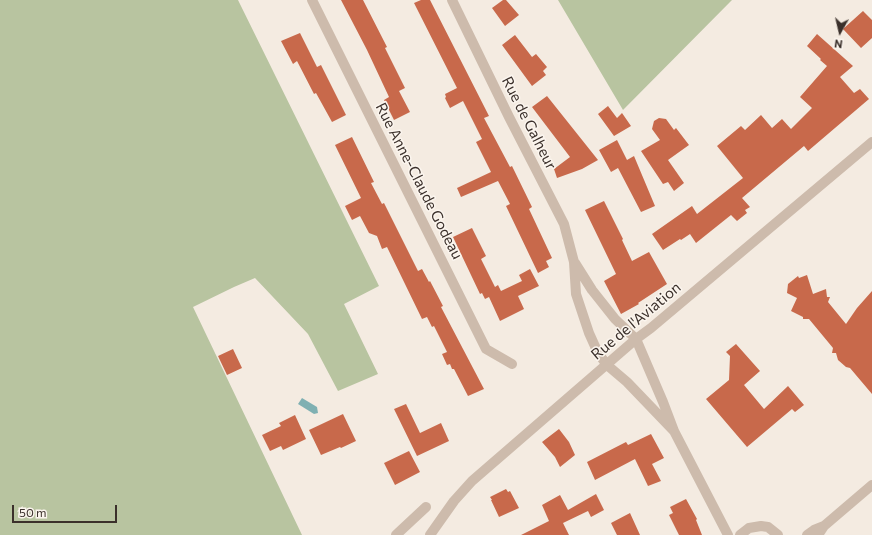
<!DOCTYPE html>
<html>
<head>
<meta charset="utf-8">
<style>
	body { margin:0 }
	#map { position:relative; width:872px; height:535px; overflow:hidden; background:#f4ebe1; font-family:Commissioner,sans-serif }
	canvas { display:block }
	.north { position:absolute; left:820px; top:12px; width:40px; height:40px; -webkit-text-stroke:3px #fbf5ee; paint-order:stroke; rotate:188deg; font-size:11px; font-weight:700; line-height:16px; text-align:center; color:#3b302b }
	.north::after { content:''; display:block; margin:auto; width:14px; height:18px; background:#3b302b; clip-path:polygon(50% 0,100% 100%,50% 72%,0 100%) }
	.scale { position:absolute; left:12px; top:505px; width:105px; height:18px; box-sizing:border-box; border:2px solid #3b302b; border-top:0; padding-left:5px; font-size:12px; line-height:14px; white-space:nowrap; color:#3b302b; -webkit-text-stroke:3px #fbf5ee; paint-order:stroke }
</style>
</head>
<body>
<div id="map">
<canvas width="872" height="535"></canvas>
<div class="north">N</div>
<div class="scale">50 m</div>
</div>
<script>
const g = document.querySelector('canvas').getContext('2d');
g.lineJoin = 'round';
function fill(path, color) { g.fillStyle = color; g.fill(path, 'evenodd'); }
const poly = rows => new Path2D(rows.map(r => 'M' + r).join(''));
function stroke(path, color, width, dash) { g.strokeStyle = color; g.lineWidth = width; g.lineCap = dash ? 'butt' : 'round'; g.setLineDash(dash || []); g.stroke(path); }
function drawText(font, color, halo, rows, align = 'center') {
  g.font = font + ' Commissioner,sans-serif'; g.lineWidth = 3; g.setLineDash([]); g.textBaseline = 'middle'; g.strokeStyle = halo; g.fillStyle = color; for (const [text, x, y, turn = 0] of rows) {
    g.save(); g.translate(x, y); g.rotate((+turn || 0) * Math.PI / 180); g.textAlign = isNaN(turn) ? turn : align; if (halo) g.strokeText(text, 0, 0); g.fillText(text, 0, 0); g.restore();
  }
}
const green = poly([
	[0,0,238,0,379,286,344,304,378,374,338,391,308,334,255,278,234,287,193,307,302,535,0,535],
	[558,0,732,0,623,110]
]);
const water = poly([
	[302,398,317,407,318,413,314,414,298,404]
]);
const building = poly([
	[341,0,363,0,387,47,385,48,405,88,399,91,410,112,394,120,384,100,389,97,367,50],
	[421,0,430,0,489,116,484,118,510,167,512,166,532,207,529,209,552,258,546,261,549,267,538,273,506,206,510,204,498,181,461,197,457,188,491,172,476,142,482,139,463,101,450,108,445,98,446,97,445,94,457,88,414,3],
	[503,0,506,0,519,15,505,26,492,8],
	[863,11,872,20,872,38,861,48,843,29],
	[300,33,317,67,321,65,346,115,332,122,316,93,314,94,297,61,293,64,281,41],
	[817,34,853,66,840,77,854,93,860,89,869,99,808,151,804,146,742,198,750,207,745,210,747,213,737,221,731,215,696,243,690,234,681,240,680,239,663,250,652,234,692,206,697,214,743,178,717,146,741,126,745,130,761,115,772,128,782,119,791,129,812,108,800,97,827,66,820,60,821,59,807,46],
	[515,35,532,57,536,54,547,67,543,71,546,75,532,86,502,45],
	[547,96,598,160,582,169,557,178,554,169,570,157,532,107],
	[608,106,617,118,622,113,631,126,614,136,598,114],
	[659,118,666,119,674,130,676,128,689,145,668,160,684,183,674,191,668,182,663,184,641,151,660,140,652,129,654,121],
	[352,137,374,182,371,183,382,204,384,203,418,271,422,269,429,282,430,281,443,306,441,307,484,389,468,396,454,369,452,369,450,364,447,365,442,354,447,352,434,326,432,327,427,317,422,319,387,247,382,249,377,236,369,233,360,216,352,220,345,206,361,198,335,145],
	[617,140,627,160,634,156,655,206,641,212,618,168,611,172,599,150],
	[604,201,623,239,622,240,632,261,649,252,667,284,638,303,639,304,621,314,604,281,616,274,585,210],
	[472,228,486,256,481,259,495,287,498,285,501,291,522,281,519,275,530,269,539,286,518,296,524,309,500,321,489,297,485,299,482,293,480,294,453,237],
	[807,275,813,294,826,289,827,297,830,297,828,302,846,324,857,308,872,291,872,394,850,368,846,367,838,360,836,353,832,353,833,348,809,319,803,319,803,317,791,311,797,298,787,293,788,284,798,276,799,278],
	[736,344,760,371,744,385,764,409,788,386,804,405,795,412,792,409,747,447,706,399,729,380,730,356,726,352],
	[233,349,242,368,227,375,218,356],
	[406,404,420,433,441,423,449,441,417,456,394,409],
	[343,414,356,441,341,448,340,447,321,455,309,430],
	[295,415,306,439,283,450,281,446,270,451,262,435,281,426,279,423],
	[559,429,569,442,575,455,560,467,555,457,542,442],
	[651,434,664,458,652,464,661,481,648,486,635,459,595,480,587,462,626,442,628,445],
	[409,451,420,472,395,485,384,463],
	[506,489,508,492,510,491,519,508,499,517,491,500,492,500,490,497],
	[596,494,604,510,591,517,588,511,563,523,569,535,521,535,549,521,542,505,560,495,568,510],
	[686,499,697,519,696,520,702,535,679,535,669,515,673,513,670,507],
	[630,513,640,535,617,535,611,523]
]);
const minor = poly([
	[312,0,486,349,512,364],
	[452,0,509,117,564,224,574,262,576,294,589,333,598,353,607,365,627,382,674,431],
	[575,263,592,290,615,319,636,339,663,402,674,431,728,535],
	[396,535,426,507],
	[430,535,454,501,472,481,636,339,651,328,872,142],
	[740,535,749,528,761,526,768,527,778,535],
	[807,535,814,530,824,526],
	[818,535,824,526,872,485]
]);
const streetNames = [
	["Rue de Galheur",529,123,63],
	["Rue Anne-Claude Godeau",419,181,63],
	["Rue de l'Aviation",636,321,-40]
];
fill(green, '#b8c4a0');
fill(water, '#7fb0b2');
fill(building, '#c8694b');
stroke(minor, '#cdbbac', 10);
drawText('15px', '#3b302b', '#fbf5ee', streetNames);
</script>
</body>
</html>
